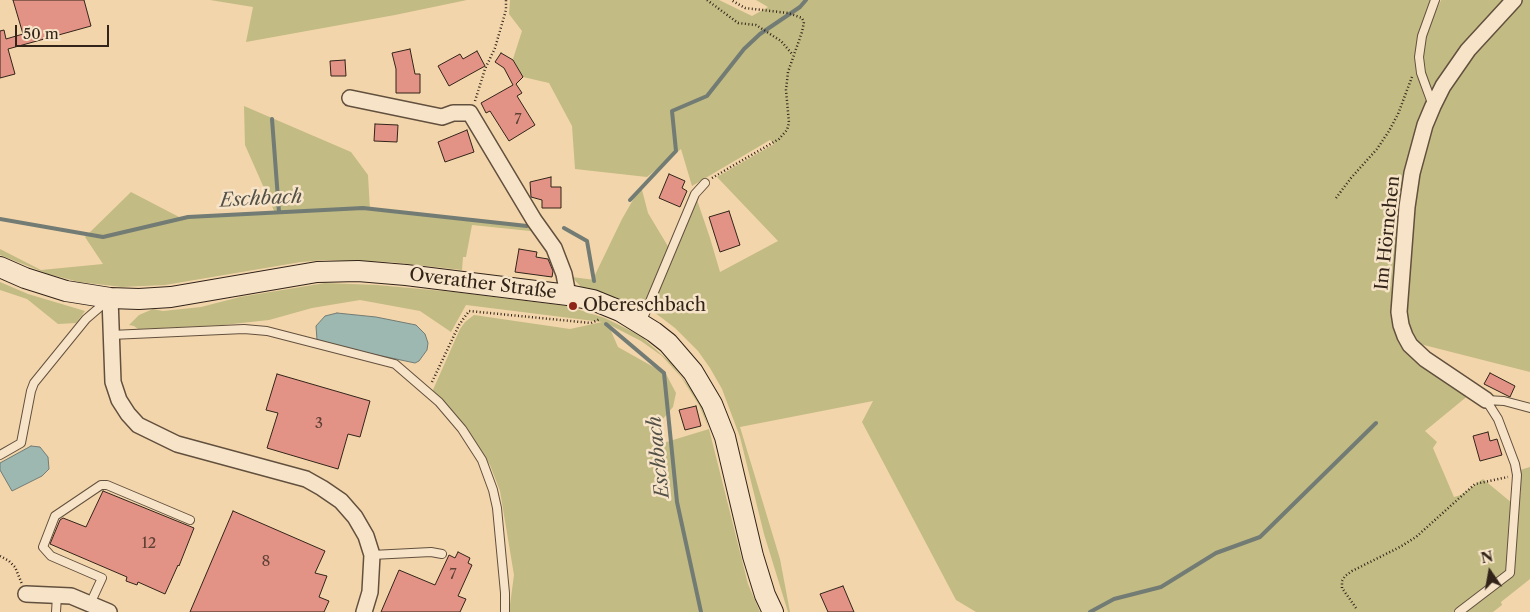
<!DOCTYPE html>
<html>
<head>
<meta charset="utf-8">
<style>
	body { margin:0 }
	#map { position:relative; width:1530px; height:612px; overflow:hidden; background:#f3d5ab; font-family:"Libre Caslon Text",serif }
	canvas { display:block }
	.north { position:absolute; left:1465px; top:547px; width:50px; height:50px; -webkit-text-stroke:4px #f7e4c8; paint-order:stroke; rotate:348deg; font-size:14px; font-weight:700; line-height:20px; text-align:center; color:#322419 }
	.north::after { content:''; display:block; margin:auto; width:18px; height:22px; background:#322419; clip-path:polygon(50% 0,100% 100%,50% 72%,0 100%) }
	.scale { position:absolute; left:15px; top:25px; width:94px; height:22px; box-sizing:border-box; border:2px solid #322419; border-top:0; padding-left:6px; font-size:15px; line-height:18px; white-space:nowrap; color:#322419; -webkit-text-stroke:4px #f7e4c8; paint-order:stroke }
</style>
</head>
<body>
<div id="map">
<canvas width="1530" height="612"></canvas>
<div class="north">N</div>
<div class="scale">50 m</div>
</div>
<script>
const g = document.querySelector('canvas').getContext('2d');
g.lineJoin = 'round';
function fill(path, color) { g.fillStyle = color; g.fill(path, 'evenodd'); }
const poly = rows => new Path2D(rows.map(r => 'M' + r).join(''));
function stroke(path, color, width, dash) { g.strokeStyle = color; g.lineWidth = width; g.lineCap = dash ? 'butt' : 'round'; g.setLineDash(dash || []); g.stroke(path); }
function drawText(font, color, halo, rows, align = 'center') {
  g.font = font + ' "Libre Caslon Text",serif'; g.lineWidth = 5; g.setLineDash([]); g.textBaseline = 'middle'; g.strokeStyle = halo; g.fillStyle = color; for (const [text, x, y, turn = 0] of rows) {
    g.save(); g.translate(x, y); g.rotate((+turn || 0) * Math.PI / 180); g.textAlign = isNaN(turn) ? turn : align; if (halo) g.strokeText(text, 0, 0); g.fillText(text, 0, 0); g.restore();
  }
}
const green = poly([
	[210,0,467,0,395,15,246,42,253,7],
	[510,0,719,0,752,16,768,7,756,0,1433,0,1417,55,1417,75,1428,108,1398,326,1470,394,1425,431,1437,442,1433,448,1454,497,1461,495,1483,479,1518,508,1521,492,1520,470,1530,467,1530,579,1501,602,1502,605,1493,612,976,612,956,600,862,422,873,401,740,427,780,559,790,612,788,612,764,534,740,437,722,389,710,368,698,351,675,328,650,309,696,197,710,238,720,272,778,241,717,177,774,144,770,140,692,186,681,149,647,177,575,169,572,126,549,83,523,77,513,59,522,31,509,14],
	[1441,0,1509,0,1433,97,1424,71,1424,40],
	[1520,0,1530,0,1530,372,1412,342,1405,324,1410,204,1427,129,1470,52],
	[244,106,351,152,368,175,370,210,538,228,540,232,472,225,466,257,463,257,462,270,390,262,325,260,301,262,165,285,122,287,79,282,48,274,0,255,0,249,41,270,103,264,85,237,131,192,181,218,275,213,245,145],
	[641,186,648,213,669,248,644,309,639,312,596,292,581,287,572,277,595,280,594,277,622,219],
	[0,282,28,294,85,311,76,323,58,324,27,299,0,290],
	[325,283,377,285,454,292,567,306,605,318,633,332,643,338,670,362,691,389,702,408,709,429,748,584,760,612,509,612,514,575,500,491,490,465,463,424,446,404,432,392,460,329,465,322,474,315,570,329,602,322,466,305,451,332,420,311,360,300,312,308,269,320,223,325,138,329,134,326,129,325,139,315,153,309,163,311,201,307,240,297],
	[608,324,641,341,662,356,681,377,699,405,709,429,660,444,656,427,673,407,676,393,666,374,618,347]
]);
const water = poly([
	[337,313,376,317,416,325,425,334,428,343,427,350,419,361,415,363,325,344,317,340,316,326,325,316,337,313],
	[31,446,40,447,48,457,49,469,42,476,12,491,0,470,0,463,31,446]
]);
const stream = poly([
	[272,119,279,212],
	[630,200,676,151,672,111,707,96,744,49,760,34,800,7,806,0],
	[0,219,103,237,188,217,363,208,527,226],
	[564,228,587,241,594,281],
	[606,324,664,373,677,502,701,612],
	[1090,612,1114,599,1161,587,1216,553,1260,537,1376,423]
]);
const building = poly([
	[13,0,84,0,91,26,8,49,15,74,0,78,0,31,4,30,6,39,23,34,13,0],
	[410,49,415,74,420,74,420,93,396,93,396,69,392,53,410,49],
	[477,51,485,66,449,86,438,66,460,54,463,59,477,51],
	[501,53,513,60,523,77,516,84,522,93,517,96,535,125,509,141,490,111,486,113,481,103,513,85,504,68,495,62,501,53],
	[345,60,346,76,331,76,330,61,345,60],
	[375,124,398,125,397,142,374,141,375,124],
	[467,130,474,152,445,162,438,142,467,130],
	[669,174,685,181,682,188,687,191,680,207,659,198,669,174],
	[551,177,551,187,561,187,561,208,542,208,542,200,531,197,530,182,551,177],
	[729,211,740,245,720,252,709,217,729,211],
	[519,249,537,252,536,257,548,259,553,271,552,277,515,272,519,249],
	[1490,373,1515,386,1510,397,1484,384,1490,373],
	[277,374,370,401,360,437,348,434,338,469,267,448,278,413,266,410,277,374],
	[696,406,701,426,685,430,679,410,696,406],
	[1488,432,1490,441,1497,439,1502,455,1480,461,1473,436,1488,432],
	[103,491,194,528,179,566,178,565,165,594,138,582,137,585,126,581,127,577,50,544,60,520,63,518,86,527,103,491],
	[233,511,325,551,315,573,327,576,319,597,329,601,324,612,190,612,233,511],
	[458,552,470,558,468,563,472,565,458,596,466,599,460,612,381,612,399,570,435,585,449,555,455,558,458,552],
	[843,586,854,612,828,612,820,594,843,586]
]);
const path = poly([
	[707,0,738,23,756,25,781,41,793,55],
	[475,101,485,69,495,48,506,10,506,0],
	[712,178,779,139,787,130,789,123,786,90,788,72,802,32,804,22,802,18,788,13,745,8,731,0],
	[1336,198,1351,178,1377,149,1389,131,1398,114,1412,77],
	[432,382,459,325,469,311,591,323,600,319],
	[0,556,9,561,15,567,22,584],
	[1356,608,1342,588,1342,581,1345,576,1352,571,1400,547,1416,537,1475,484,1508,477]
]);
const lane = poly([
	[1433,106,1421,73,1419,57,1422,36,1435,0],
	[641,323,695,194,705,183],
	[111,335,244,329,267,331,395,364,439,402,462,429,482,460,493,490,497,508,505,593,505,612],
	[1486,400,1504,401,1530,408],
	[0,455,21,443,31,391,34,383,86,319,107,301],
	[372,555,431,552,442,554],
	[90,604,102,578,51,556,43,547,55,516,101,485,107,485,190,520],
	[56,612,57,596],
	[1459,612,1510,573,1517,475,1515,464,1498,419,1486,400]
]);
const street = poly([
	[350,98,442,117,453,113,470,113,534,220,554,248,564,274,568,295],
	[110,298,113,382,119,400,128,414,138,425,177,444,306,479,322,488,341,501,355,517,366,536,372,555,370,592,364,612],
	[1486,400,1425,359,1410,345,1405,336,1401,325,1399,312,1407,207,1412,173,1425,125,1433,106,1443,86,1468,50,1514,0],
	[26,594,71,596,109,612]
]);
const secondary = poly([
	[0,267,25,278,66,291,110,298,139,299,171,297,317,272,358,271,406,275,568,295,593,300,620,311,654,332,668,343,693,372,712,404,725,437,753,556,765,595,773,612]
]);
const markers = [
	[573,306,5,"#8f2418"]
];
const numberNames = [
	["7",518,120],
	["3",319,424],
	["12",149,544],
	["8",266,562],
	["7",453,575]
];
const streetNames = [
	["Im Hörnchen",1388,233,-84],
	["Overather Straße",483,284,7]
];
const poiNames = [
	["Obereschbach",583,306]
];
const waterNames = [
	["Eschbach",261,199,-3],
	["Eschbach",659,457,-96]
];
fill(green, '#c2bb84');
fill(water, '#9db7b1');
stroke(water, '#727c74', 1);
stroke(stream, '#727c74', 4);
fill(building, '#e29386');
stroke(building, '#322419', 1);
stroke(lane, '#62503e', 10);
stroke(street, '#62503e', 18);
stroke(secondary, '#322419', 22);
stroke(path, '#322419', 2.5, [1, 2.5]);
stroke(lane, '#f7e4c8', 8);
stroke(street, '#f7e4c8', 15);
stroke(secondary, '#f7e4c8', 20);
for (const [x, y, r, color] of markers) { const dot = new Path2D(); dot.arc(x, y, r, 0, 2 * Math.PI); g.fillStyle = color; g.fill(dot); stroke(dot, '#f7e4c8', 2); }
drawText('15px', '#5e4034', null, numberNames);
drawText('18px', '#322419', '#f7e4c8', streetNames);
drawText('18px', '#322419', '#f7e4c8', poiNames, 'left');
drawText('italic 19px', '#525047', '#f7e4c8', waterNames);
</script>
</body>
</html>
